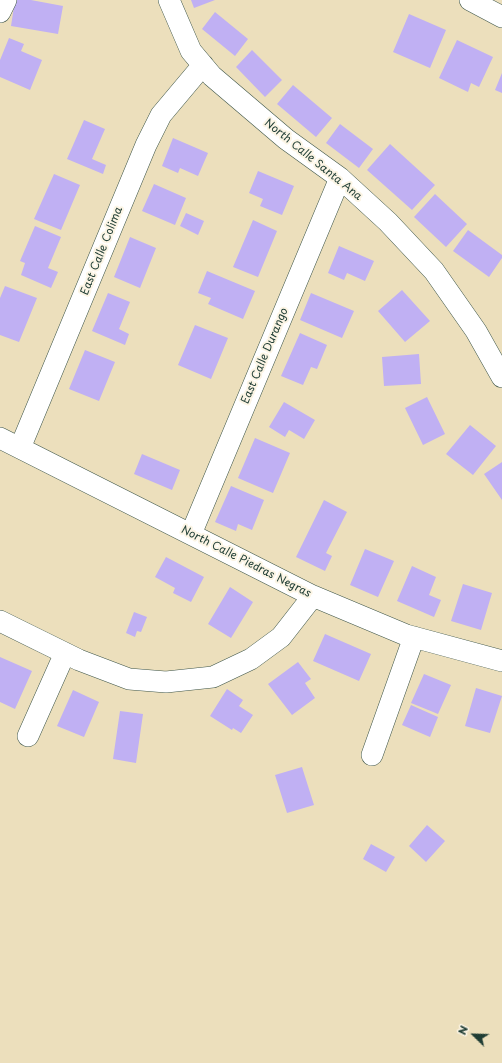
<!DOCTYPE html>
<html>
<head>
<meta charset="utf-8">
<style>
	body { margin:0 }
	#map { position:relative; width:502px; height:1063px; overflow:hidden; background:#ecdfbc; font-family:"Playpen Sans",sans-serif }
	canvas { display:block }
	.north { position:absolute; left:454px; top:1015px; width:40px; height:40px; -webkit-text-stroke:3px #fcf5e5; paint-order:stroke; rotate:293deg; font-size:11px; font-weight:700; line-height:16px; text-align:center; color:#1f3d34 }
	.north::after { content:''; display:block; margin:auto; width:14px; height:18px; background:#1f3d34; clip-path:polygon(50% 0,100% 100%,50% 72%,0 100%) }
</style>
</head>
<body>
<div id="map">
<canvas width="502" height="1063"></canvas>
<div class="north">N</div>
</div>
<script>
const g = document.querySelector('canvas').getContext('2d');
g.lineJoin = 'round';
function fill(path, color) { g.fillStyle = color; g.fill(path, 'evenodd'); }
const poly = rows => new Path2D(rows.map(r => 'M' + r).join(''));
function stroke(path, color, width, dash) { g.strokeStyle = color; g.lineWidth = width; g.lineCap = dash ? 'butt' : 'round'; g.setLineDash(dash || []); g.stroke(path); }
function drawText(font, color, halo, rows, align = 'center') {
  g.font = font + ' "Playpen Sans",sans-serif'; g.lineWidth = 4; g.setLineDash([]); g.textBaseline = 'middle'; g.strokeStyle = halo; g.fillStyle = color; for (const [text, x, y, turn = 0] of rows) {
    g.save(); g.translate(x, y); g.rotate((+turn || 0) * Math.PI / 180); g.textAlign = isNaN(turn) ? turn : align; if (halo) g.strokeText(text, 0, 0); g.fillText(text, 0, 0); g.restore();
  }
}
const building = poly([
	[15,0,31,0,63,6,58,34,11,26],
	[191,0,215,0,194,8],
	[215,12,248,39,235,56,202,29],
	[409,14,446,30,430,68,393,52],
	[9,38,24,44,21,51,42,60,30,90,0,77,0,60],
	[457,40,493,57,479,87,471,83,468,92,439,78],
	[252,50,282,80,265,97,236,67],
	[502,73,502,93,495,90],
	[293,85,332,118,316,137,277,104],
	[84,120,105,129,92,159,106,165,103,174,67,159],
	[340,124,373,149,359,168,326,143],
	[173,138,208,153,198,176,180,168,178,173,162,166],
	[390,144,435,185,412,210,367,170],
	[258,171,294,186,282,215,260,206,263,199,249,193],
	[54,174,80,185,61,230,34,219],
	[154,184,186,198,175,225,142,211],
	[435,194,467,224,446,247,414,217],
	[186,213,204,221,198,235,180,226],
	[253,220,277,231,258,277,233,267],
	[35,226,61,237,48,268,58,272,51,288,21,275,25,263,20,261],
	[468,230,502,255,502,258,489,277,453,251],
	[130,237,156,248,140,288,114,277],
	[339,246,374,261,365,281,347,273,344,280,328,273],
	[207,271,255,291,243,319,208,304,211,298,198,293],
	[5,286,37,298,19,342,0,335,0,298],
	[402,290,430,321,405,342,378,311],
	[108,293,130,302,119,329,129,334,125,345,92,331],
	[311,293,354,311,342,338,300,320],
	[195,325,228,338,211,379,178,365],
	[300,333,327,345,317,369,311,367,303,385,281,376],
	[85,350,115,362,99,401,69,389],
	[419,354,421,384,384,386,382,357],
	[427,397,445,434,423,445,405,408],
	[284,402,315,420,304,439,289,430,285,437,269,427],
	[470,425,496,446,473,475,446,454],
	[255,438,290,453,273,493,238,478],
	[142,454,180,470,172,490,134,474],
	[502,462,502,500,484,474],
	[231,486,264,500,252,530,238,524,236,531,215,522],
	[324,500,347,512,326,553,332,556,325,571,296,557],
	[365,549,394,561,378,597,350,585],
	[166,557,204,577,191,602,173,593,175,588,155,577],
	[412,566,436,577,429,595,441,600,434,617,397,601],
	[463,584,492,593,481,630,451,621],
	[230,587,253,602,231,638,208,624],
	[134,612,147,617,141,632,137,631,135,637,126,633],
	[325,634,371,654,359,681,313,661],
	[0,657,32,671,15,709,0,702],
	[298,662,311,679,305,683,315,698,292,715,268,684],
	[424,674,451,685,438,714,411,703],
	[476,688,502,696,490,733,465,726],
	[227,689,243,700,239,706,253,715,241,733,233,728,232,730,210,716],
	[73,690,99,702,84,737,57,726],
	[411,705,438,717,430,737,402,725],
	[120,711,143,714,136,763,113,759],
	[302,767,314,805,287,813,275,775],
	[427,825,445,841,426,862,409,846],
	[371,844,395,857,386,872,363,859]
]);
const minor = poly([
	[169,0,191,51,212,76,286,139,340,178,388,222,434,271,476,331,502,377],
	[470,0,502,17],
	[0,12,6,0],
	[0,438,313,596,406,635,502,661],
	[20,448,146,145,161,115,203,65],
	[191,534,340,178],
	[0,621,79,660,129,679,166,682,213,677,251,659,281,637,313,596],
	[28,736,65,653],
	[372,755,414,637]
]);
const streetNames = [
	["North Calle Santa Ana",313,160,39],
	["East Calle Colima",102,251,-68],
	["East Calle Durango",265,356,-67],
	["North Calle Piedras Negras",246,562,27]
];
fill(building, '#c0b0f3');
stroke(minor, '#3e5548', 22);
stroke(minor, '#fff', 21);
drawText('11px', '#1f3d34', '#fcf5e5', streetNames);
</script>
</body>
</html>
